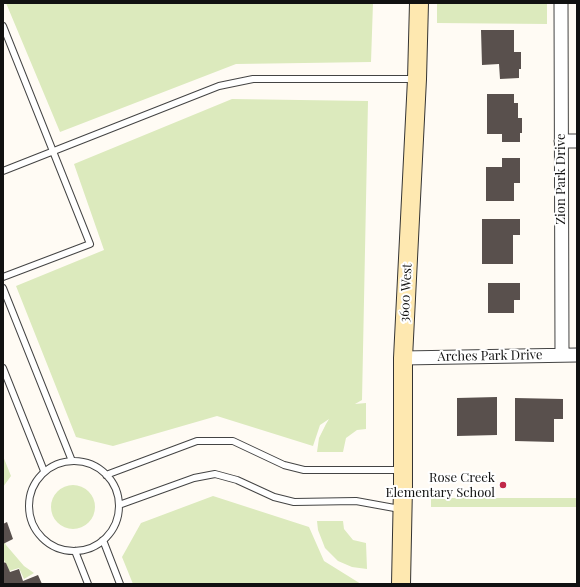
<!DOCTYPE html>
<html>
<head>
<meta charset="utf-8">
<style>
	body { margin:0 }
	#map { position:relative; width:580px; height:587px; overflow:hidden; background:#fffbf4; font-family:"Playfair Display",serif }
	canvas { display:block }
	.frame { position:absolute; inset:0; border:4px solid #111; pointer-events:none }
</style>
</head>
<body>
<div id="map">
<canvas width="580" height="587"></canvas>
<div class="frame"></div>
</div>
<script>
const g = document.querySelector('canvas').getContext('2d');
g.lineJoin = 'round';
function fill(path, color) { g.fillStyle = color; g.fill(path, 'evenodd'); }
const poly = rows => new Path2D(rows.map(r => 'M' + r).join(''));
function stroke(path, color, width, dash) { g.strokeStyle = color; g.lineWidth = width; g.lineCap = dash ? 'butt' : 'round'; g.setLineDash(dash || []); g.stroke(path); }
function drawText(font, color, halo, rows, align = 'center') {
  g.font = font + ' "Playfair Display",serif'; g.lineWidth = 4; g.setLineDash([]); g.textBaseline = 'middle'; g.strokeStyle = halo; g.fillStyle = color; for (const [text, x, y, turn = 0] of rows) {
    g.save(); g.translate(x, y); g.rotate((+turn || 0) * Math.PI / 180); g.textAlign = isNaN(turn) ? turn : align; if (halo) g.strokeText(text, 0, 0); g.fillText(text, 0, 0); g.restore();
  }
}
const green = poly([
	[6,3,373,3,371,62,236,64,60,132],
	[437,3,547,3,547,24,437,23],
	[232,99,368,101,362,400,355,404,366,403,366,429,357,430,346,438,343,452,317,452,319,438,326,424,329,419,320,425,313,446,217,416,113,446,76,437,16,286,104,250,74,164],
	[3,456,11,476,3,487],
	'51 507a22 22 0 1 1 44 0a22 22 0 1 1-44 0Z',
	[213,496,309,527,324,561,361,584,133,584,122,557,141,523],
	[431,498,577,498,577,507,431,507],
	[317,521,343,521,344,529,353,540,366,543,367,569,352,567,338,561,325,548,318,530],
	[3,538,6,545,24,566,34,573,24,579,19,568,9,571,3,558]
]);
const building = poly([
	[481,30,514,30,514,52,521,52,521,69,519,69,519,78,500,79,499,64,482,65],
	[487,94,514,94,514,103,518,103,518,118,522,118,522,133,520,133,520,142,502,142,502,134,487,134],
	[502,158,520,158,520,183,514,183,514,201,486,201,486,167,502,167],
	[482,219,520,219,520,235,513,235,513,264,482,264],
	[488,283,520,283,520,300,514,300,514,313,488,313],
	[497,397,497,435,457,436,457,398],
	[515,398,563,399,563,419,554,419,554,442,515,441],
	[7,522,13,539,3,544,3,524],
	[3,562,6,563,10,572,19,569,23,581,38,575,42,584,3,584]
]);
const service = poly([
	[3,26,90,244,3,277],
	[3,171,219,86,253,79,415,79],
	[3,288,72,461],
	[3,368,44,471],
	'29 506a45 45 0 1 1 90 0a45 45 0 1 1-90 0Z',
	[106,475,197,441,233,441,284,465,304,470,401,470],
	[119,505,194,478,215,474,237,480,274,497,294,502,356,501,400,509],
	[103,540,120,584],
	[75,551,88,584]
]);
const minor = poly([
	[561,3,562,355],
	[561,141,577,141],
	[403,358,577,355]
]);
const secondary = poly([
	[401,584,403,486,403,358,417,79,419,3]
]);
const markers = [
	[503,485,4,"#c12849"]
];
const streetNames = [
	["Zion Park Drive",561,179,-90],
	["3600 West",406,293,-87],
	["Arches Park Drive",490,356,-1]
];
const poiNames = [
	["Rose Creek",495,478],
	["Elementary School",495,493]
];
fill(green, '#dceabd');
fill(building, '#59504d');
stroke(service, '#444', 8);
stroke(minor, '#444', 15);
stroke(secondary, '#333', 20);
stroke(service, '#fff', 6);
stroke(minor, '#fff', 13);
stroke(secondary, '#fee8b0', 18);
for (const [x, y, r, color] of markers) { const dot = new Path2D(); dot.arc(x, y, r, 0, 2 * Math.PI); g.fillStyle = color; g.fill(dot); stroke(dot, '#fff', 1.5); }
drawText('13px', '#111', '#fff', streetNames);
drawText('13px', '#111', '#fff', poiNames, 'right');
</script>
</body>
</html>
